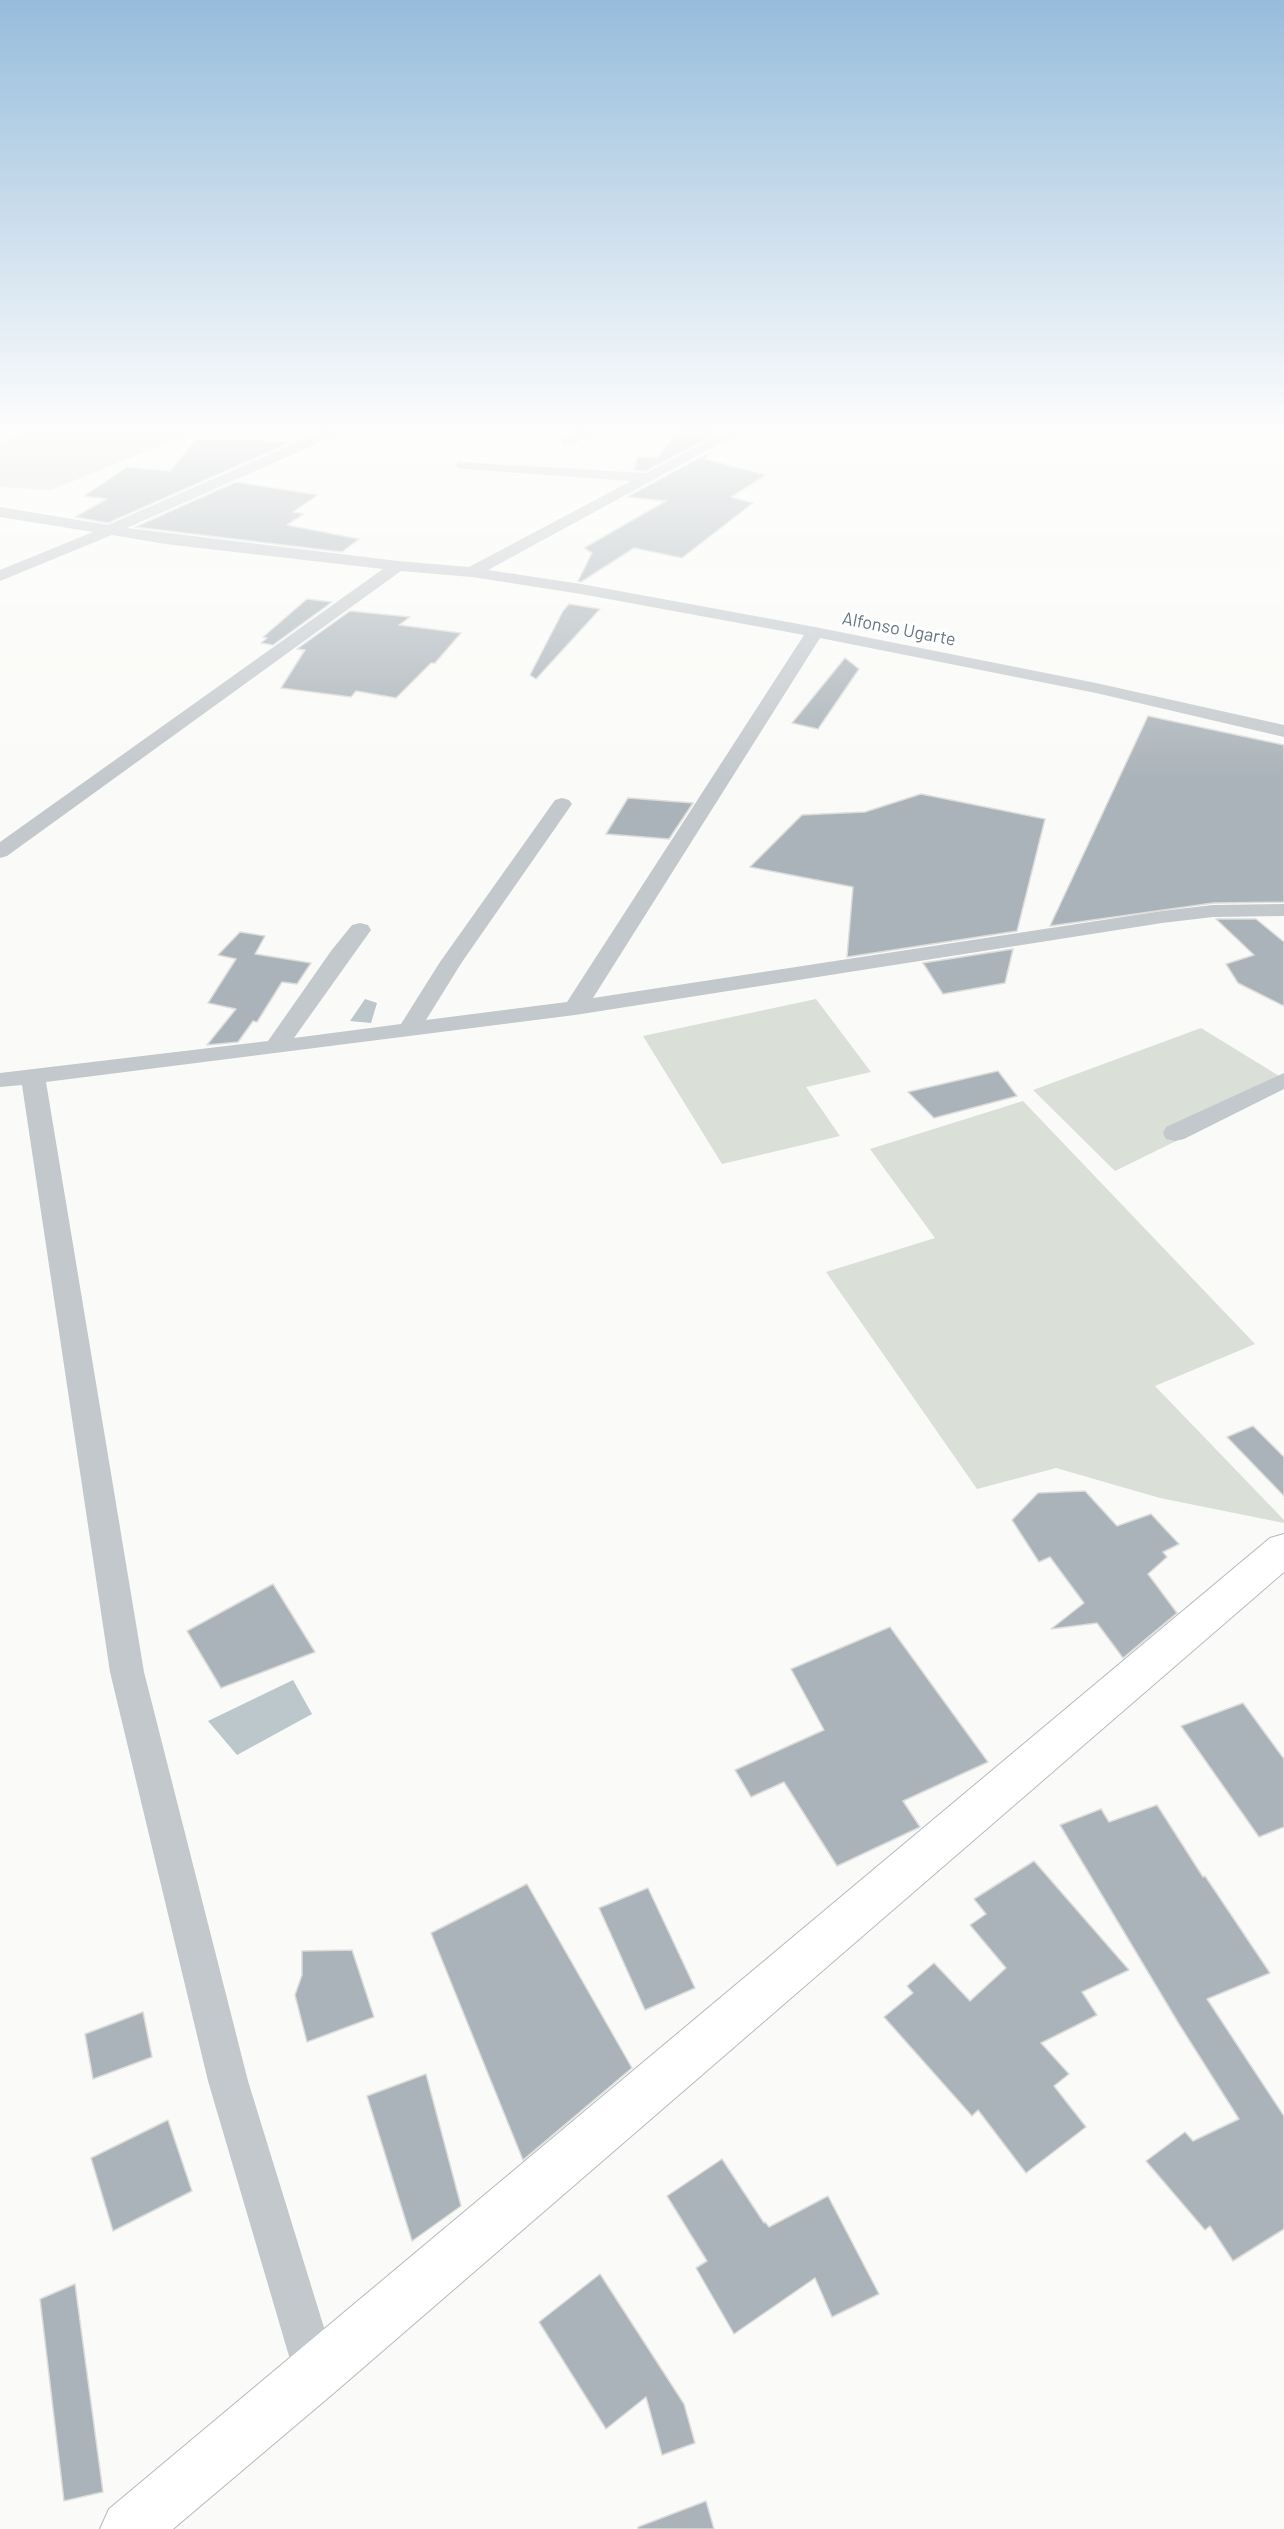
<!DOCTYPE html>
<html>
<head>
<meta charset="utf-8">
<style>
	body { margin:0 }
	canvas { display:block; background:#fafaf8 }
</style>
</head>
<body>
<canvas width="1284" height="2529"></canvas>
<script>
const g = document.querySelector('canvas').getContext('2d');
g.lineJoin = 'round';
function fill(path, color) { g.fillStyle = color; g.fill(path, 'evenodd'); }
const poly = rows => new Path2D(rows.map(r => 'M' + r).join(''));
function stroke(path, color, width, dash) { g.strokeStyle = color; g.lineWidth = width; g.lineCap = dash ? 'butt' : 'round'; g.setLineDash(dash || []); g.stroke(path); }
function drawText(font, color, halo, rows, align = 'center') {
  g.font = font + ' Barlow,sans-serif'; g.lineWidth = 6; g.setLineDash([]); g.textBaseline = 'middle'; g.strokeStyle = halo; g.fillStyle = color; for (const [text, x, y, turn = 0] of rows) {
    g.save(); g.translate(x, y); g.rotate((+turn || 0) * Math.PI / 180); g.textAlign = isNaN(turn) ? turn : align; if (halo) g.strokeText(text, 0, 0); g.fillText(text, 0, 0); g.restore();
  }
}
const green = poly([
	[46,425,185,425,209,426,51,490,0,487,0,442],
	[816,999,871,1072,806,1087,840,1136,722,1164,643,1036],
	[1201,1028,1284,1079,1284,1088,1115,1171,1033,1090],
	[1023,1101,1255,1344,1155,1386,1284,1520,1284,1523,1160,1498,1056,1468,977,1489,826,1272,935,1238,870,1149]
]);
const water = poly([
	[365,999,377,1003,371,1023,350,1021],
	[293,1680,312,1714,237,1755,208,1721]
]);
const building = poly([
	[681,425,723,430,646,471,634,470,638,457,657,458,681,425],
	[197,439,291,442,108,523,75,517,107,499,84,496,127,467,170,471,197,439],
	[710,452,705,459,766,475,731,497,753,503,682,558,634,548,581,582,578,581,592,553,584,548,666,501,627,497,710,452],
	[236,482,318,495,293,512,304,514,287,525,359,539,342,552,135,527,236,482],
	[307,599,332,602,273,645,261,643,267,638,263,637,307,599],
	[569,604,600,609,536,679,530,675,563,611,569,604],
	[350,611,410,617,399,625,461,633,435,663,431,663,396,698,356,691,351,697,281,688,305,650,297,649,350,611],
	[845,658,859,669,818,729,792,723,845,658],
	[1148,716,1284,745,1284,902,1213,903,1050,926,1148,716],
	[921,794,1045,819,1017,931,847,957,853,887,750,867,802,815,865,812,921,794],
	[628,798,693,803,669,839,606,834,628,798],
	[1216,919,1256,919,1284,942,1284,1006,1238,983,1226,964,1254,955,1216,919],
	[240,932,265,936,255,954,311,963,297,984,282,982,257,1022,253,1021,238,1042,207,1045,236,1009,208,1003,236,959,218,955,240,932],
	[1013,949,1005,983,943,994,923,963,1013,949],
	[998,1071,1017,1096,934,1118,908,1092,998,1071],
	[1253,1426,1284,1457,1284,1496,1227,1437,1253,1426],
	[1085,1491,1117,1526,1151,1514,1179,1544,1163,1552,1167,1557,1148,1574,1177,1613,1123,1658,1097,1623,1051,1629,1084,1603,1050,1557,1039,1562,1012,1520,1038,1493,1085,1491],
	[273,1584,315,1652,221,1688,187,1631,273,1584],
	[890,1627,988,1762,903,1801,920,1827,837,1866,784,1782,751,1797,735,1770,824,1730,791,1669,890,1627],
	[1243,1703,1284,1759,1284,1827,1259,1837,1181,1726,1243,1703],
	[1157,1805,1203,1877,1205,1876,1270,1973,1207,1999,1284,2116,1284,2229,1233,2261,1210,2226,1205,2230,1146,2161,1185,2132,1193,2141,1239,2119,1179,2024,1060,1825,1101,1809,1109,1822,1157,1805],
	[1034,1861,1129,1970,1082,1992,1097,2015,1041,2043,1069,2074,1054,2086,1086,2127,1026,2173,978,2110,972,2116,884,2017,913,1993,907,1986,934,1963,970,2001,1006,1968,970,1925,986,1914,974,1899,1034,1861],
	[527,1884,632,2068,523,2160,431,1933,527,1884],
	[648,1888,695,1988,645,2010,599,1908,648,1888],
	[352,1950,374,2017,307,2042,295,1995,302,1975,302,1951,352,1950],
	[143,2012,152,2057,93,2079,85,2034,143,2012],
	[426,2074,461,2206,412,2241,367,2096,426,2074],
	[168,2120,192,2191,113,2231,91,2158,168,2120],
	[722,2159,764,2223,765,2222,769,2227,828,2196,879,2294,832,2317,815,2278,734,2334,696,2268,707,2261,667,2196,722,2159],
	[600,2274,684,2404,695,2443,662,2455,646,2397,606,2429,539,2322,600,2274],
	[75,2284,103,2492,64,2501,40,2299,75,2284],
	[706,2501,714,2529,638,2529,638,2527,706,2501]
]);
const street = poly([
	[336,425,354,425,352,428,127,528,398,561,469,567,631,481,463,469,458,468,456,465,458,462,646,473,737,425,754,425,488,570,581,584,815,627,1096,683,1284,725,1284,737,1096,693,820,638,593,998,1162,911,1213,905,1284,904,1284,916,1213,917,1162,923,575,1015,46,1082,144,1672,248,2081,338,2373,332,2389,316,2395,300,2389,294,2373,208,2081,110,1672,22,1085,0,1087,0,1073,268,1041,331,951,352,925,360,923,368,925,371,930,294,1038,401,1024,440,962,555,800,562,798,569,800,572,804,462,962,426,1020,567,1002,804,635,581,594,472,577,401,571,7,856,0,858,0,842,383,569,165,544,112,535,0,581,0,570,93,532,0,517,0,507,108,525,336,425],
	[587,425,604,425,573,445,563,445,561,442,563,439,587,425],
	[1284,1073,1284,1089,1184,1139,1175,1141,1166,1139,1163,1133,1166,1127,1284,1073]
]);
const secondary = poly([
	[1284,1534,1284,1572,335,2392,173,2529,100,2529,109,2509,1270,1538,1284,1534]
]);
const farStreetnames = [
	["Alfonso Ugarte",899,629,11]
];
fill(green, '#dadfd7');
fill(water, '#bbc7cb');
fill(building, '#aab3b9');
stroke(building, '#dcdcda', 1.5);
stroke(secondary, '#b3babf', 2);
fill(street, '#c3c8cc');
fill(secondary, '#fff');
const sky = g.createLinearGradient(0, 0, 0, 779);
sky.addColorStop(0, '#96bcdc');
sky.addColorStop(0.55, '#fdfdfc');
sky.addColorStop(1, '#fdfdfc00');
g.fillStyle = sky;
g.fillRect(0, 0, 1284, 779);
drawText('18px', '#657683', '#fff', farStreetnames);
</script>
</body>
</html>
